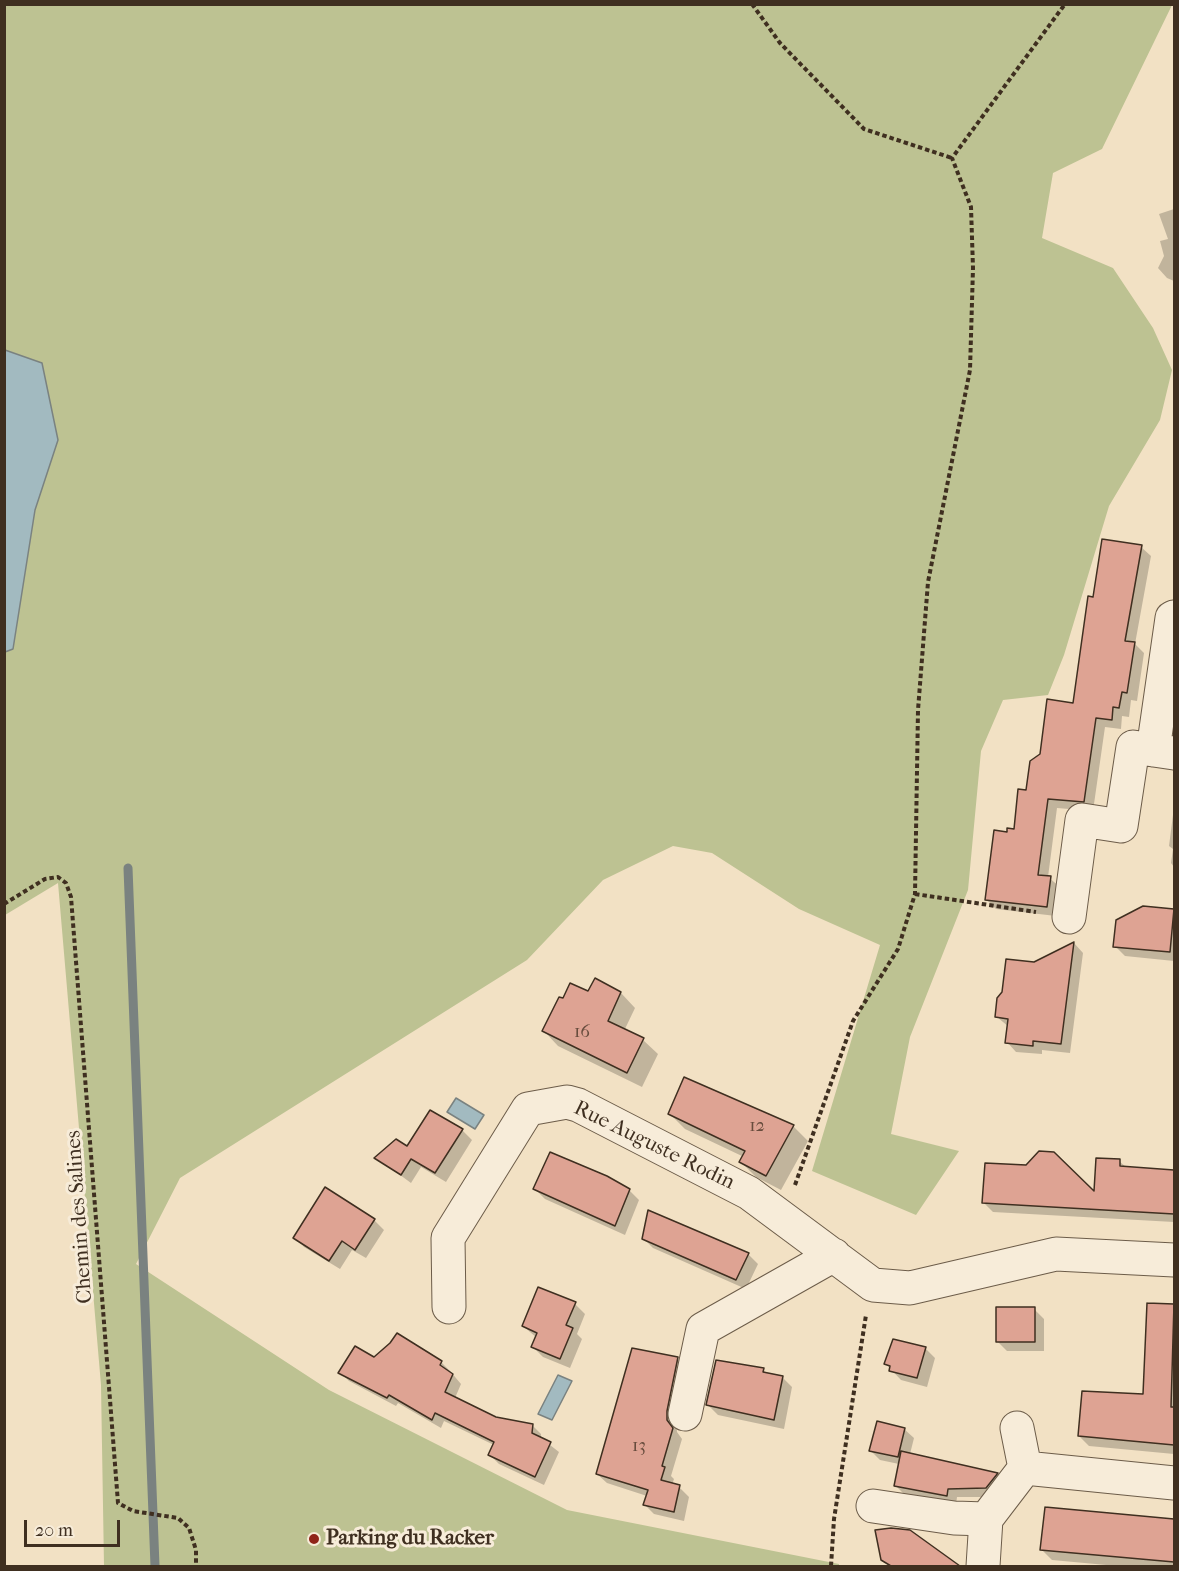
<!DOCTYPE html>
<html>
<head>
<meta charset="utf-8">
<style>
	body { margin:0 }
	#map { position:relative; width:1179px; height:1571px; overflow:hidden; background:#f2e1c4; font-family:"IM FELL French Canon",serif }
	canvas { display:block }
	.frame { position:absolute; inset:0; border:6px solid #3f2f20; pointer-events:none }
	.scale { position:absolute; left:24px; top:1520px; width:96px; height:27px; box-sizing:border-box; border:3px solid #3f2f20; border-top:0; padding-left:8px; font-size:18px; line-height:21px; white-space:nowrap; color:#3f2f20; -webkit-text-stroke:4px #f7ecd9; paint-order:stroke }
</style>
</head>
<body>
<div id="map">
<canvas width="1179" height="1571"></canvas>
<div class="frame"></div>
<div class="scale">20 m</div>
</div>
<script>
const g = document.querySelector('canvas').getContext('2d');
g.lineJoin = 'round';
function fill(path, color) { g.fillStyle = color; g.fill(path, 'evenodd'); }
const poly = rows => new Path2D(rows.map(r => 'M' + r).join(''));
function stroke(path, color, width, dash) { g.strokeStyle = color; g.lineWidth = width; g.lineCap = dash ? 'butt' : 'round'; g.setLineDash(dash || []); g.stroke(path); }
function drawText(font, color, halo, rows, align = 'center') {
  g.font = font + ' "IM FELL French Canon",serif'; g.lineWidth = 6; g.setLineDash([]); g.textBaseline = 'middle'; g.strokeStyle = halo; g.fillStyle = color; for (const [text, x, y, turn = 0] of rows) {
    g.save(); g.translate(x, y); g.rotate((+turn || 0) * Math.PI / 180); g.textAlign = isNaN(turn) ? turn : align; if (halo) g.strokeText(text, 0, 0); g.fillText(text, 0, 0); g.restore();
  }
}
const green = poly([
	[5,5,1172,5,1102,149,1053,173,1042,238,1113,268,1153,328,1172,370,1160,420,1109,506,1064,655,1048,695,1003,700,981,751,968,890,910,1037,891,1134,959,1151,916,1215,812,1171,880,945,799,909,712,853,673,846,603,880,527,960,180,1178,136,1264,329,1390,567,1510,839,1564,839,1566,104,1566,101,1385,58,883,5,915,5,652,13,649,35,510,42,486,47,390,42,363,5,350]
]);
const water = poly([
	[5,350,42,363,58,440,35,510,13,649,5,652,5,350],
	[456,1098,484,1115,475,1129,447,1112,456,1098],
	[558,1375,572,1381,552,1420,538,1414,558,1375]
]);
const shadow = poly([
	[1174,209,1174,281,1167,278,1158,268,1164,256,1160,241,1168,239,1159,214],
	[1141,547,1151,556,1135,644,1144,653,1137,701,1131,700,1129,717,1122,716,1121,729,1105,727,1093,811,1057,808,1048,877,1060,887,1056,916,996,909,986,899,1008,834,1016,831,1041,754,1075,705,1094,599],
	[1174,807,1174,867,1171,863,1173,849,1169,846],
	[1173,910,1174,961,1125,956,1115,946],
	[1074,943,1083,953,1070,1053,1042,1050,1042,1054,1016,1052,1007,1042,1009,1027,997,1017,1035,964],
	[588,993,621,993,635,1008,624,1031,643,1040,658,1054,642,1087,558,1046,544,1031,563,1000],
	[670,1114,793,1126,808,1141,781,1190,756,1177,741,1162,744,1157,685,1129],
	[462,1130,472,1140,446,1182,421,1167,411,1183,377,1158],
	[1119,1161,1127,1168,1174,1171,1174,1222,993,1212,984,1203,1096,1195],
	[607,1178,630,1191,639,1200,625,1235,545,1199,535,1189],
	[374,1220,384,1230,366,1258,352,1250,340,1269,304,1247,295,1237],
	[643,1238,748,1254,758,1264,746,1289,653,1248],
	[575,1304,585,1314,577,1334,582,1339,570,1368,543,1357,533,1347,537,1338,523,1326],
	[1149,1304,1174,1305,1174,1454,1089,1446,1079,1436,1144,1395],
	[1034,1309,1044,1319,1044,1351,1007,1351,997,1341],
	[397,1335,441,1362,450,1371,461,1384,455,1398,495,1418,532,1425,541,1434,541,1438,559,1452,544,1485,499,1464,490,1455,494,1445,444,1421,441,1428,398,1403,396,1406,349,1381,340,1372,374,1359,391,1344],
	[925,1348,935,1358,927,1387,901,1380,886,1364],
	[677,1358,687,1368,676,1421,677,1432,682,1439,671,1476,674,1479,672,1485,679,1487,689,1497,684,1521,654,1514,645,1505,647,1496,607,1483,597,1474],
	[763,1370,768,1374,782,1377,792,1387,784,1429,718,1415,708,1405],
	[904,1429,914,1438,910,1454,997,1474,1006,1483,996,1497,957,1497,956,1505,905,1495,895,1485,899,1464,880,1460,871,1451],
	[1046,1509,1174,1521,1174,1566,1117,1566,1052,1560,1042,1550],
	[909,1532,955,1566,890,1566,882,1559]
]);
const stream = poly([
	[128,868,155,1566]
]);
const building = poly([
	[1102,539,1142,545,1125,641,1135,642,1127,693,1122,692,1119,708,1113,707,1112,720,1096,718,1084,802,1048,799,1038,875,1051,876,1047,907,985,900,994,830,1007,832,1007,828,1014,829,1018,789,1026,790,1030,761,1040,754,1047,699,1073,703,1088,596,1093,597,1102,539],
	[1143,906,1174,909,1170,952,1113,947,1116,920,1143,906],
	[1074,942,1061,1044,1033,1041,1033,1046,1005,1043,1008,1019,995,1017,997,998,1002,992,1006,959,1034,962,1074,942],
	[595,978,621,992,608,1021,644,1038,627,1073,542,1031,559,997,563,998,570,983,588,991,595,978],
	[684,1077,794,1125,766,1176,739,1162,745,1151,668,1114,684,1077],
	[430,1110,463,1129,435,1173,411,1159,401,1175,374,1158,396,1139,407,1146,430,1110],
	[1039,1151,1054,1152,1094,1191,1096,1158,1120,1159,1120,1166,1174,1170,1174,1214,982,1203,985,1163,1026,1165,1039,1151],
	[550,1152,607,1176,630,1189,615,1226,533,1189,550,1152],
	[325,1187,375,1219,355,1250,342,1241,329,1261,293,1238,325,1187],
	[648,1210,749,1253,736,1280,642,1239,648,1210],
	[538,1287,576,1302,566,1325,573,1328,560,1359,531,1347,537,1333,522,1326,538,1287],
	[1147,1303,1174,1304,1171,1407,1174,1407,1174,1445,1078,1436,1082,1391,1143,1394,1147,1303],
	[996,1307,1035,1307,1035,1342,996,1342,996,1307],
	[397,1333,442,1361,440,1365,453,1374,445,1392,496,1417,533,1424,532,1433,551,1442,535,1477,488,1455,494,1442,435,1413,432,1420,389,1395,387,1398,338,1373,355,1346,374,1357,390,1343,397,1333],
	[893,1339,926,1347,917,1378,889,1371,890,1366,884,1364,893,1339],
	[632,1348,678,1357,667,1411,667,1420,673,1428,662,1466,665,1467,661,1480,680,1485,674,1512,643,1505,648,1490,596,1474,632,1348],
	[716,1360,764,1368,763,1372,783,1376,774,1420,706,1405,716,1360],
	[877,1421,905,1428,898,1457,869,1451,877,1421],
	[901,1451,998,1473,986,1488,948,1489,947,1496,894,1486,901,1451],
	[1045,1507,1174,1519,1174,1562,1040,1550,1045,1507],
	[891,1528,910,1530,960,1566,891,1566,881,1560,875,1530,891,1528]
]);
const path = poly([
	[752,4,780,43,864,129,952,158],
	[915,894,1036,912],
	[4,904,45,879,58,877,66,883,71,897,118,1503,133,1511,178,1518,189,1528,196,1550,196,1566],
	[795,1185,853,1021,898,949,915,894,918,710,928,582,970,370,973,268,971,207,952,158,1065,4],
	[831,1566,834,1519,866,1315]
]);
const minor = poly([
	[1153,750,1172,618,1174,617],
	[1069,917,1082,820,1121,826,1133,747,1174,753],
	[449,1307,448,1238,528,1109,567,1102,578,1105,749,1193,873,1285,910,1288,1056,1254,1174,1260],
	[685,1414,703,1329,834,1255],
	[1017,1428,1025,1468,1174,1483],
	[873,1506,954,1518,986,1519],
	[983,1566,986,1519,1025,1468]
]);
const markers = [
	[314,1539,6,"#8f2418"]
];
const numberNames = [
	["16",582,1033],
	["12",757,1127],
	["13",639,1447]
];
const streetNames = [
	["Rue Auguste Rodin",654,1146,26],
	["Chemin des Salines",80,1217,-94]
];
const poiNames = [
	["Parking du Racker",326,1539]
];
fill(green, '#bdc292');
fill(water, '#a2bac0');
stroke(water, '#7a8280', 1.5);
fill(shadow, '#0003');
stroke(stream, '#7a8280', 9);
fill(building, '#dea393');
stroke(building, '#3f2f20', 1.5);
stroke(minor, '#6c5c49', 35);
stroke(path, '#3f2f20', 4, [4.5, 3]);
stroke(minor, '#f7ecd9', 33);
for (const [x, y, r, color] of markers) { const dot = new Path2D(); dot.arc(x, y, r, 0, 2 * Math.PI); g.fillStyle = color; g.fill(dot); stroke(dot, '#f7ecd9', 2); }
drawText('18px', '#674c3d', null, numberNames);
drawText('21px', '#3f2f20', '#f7ecd9', streetNames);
drawText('bold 21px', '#3f2f20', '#f7ecd9', poiNames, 'left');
</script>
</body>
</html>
